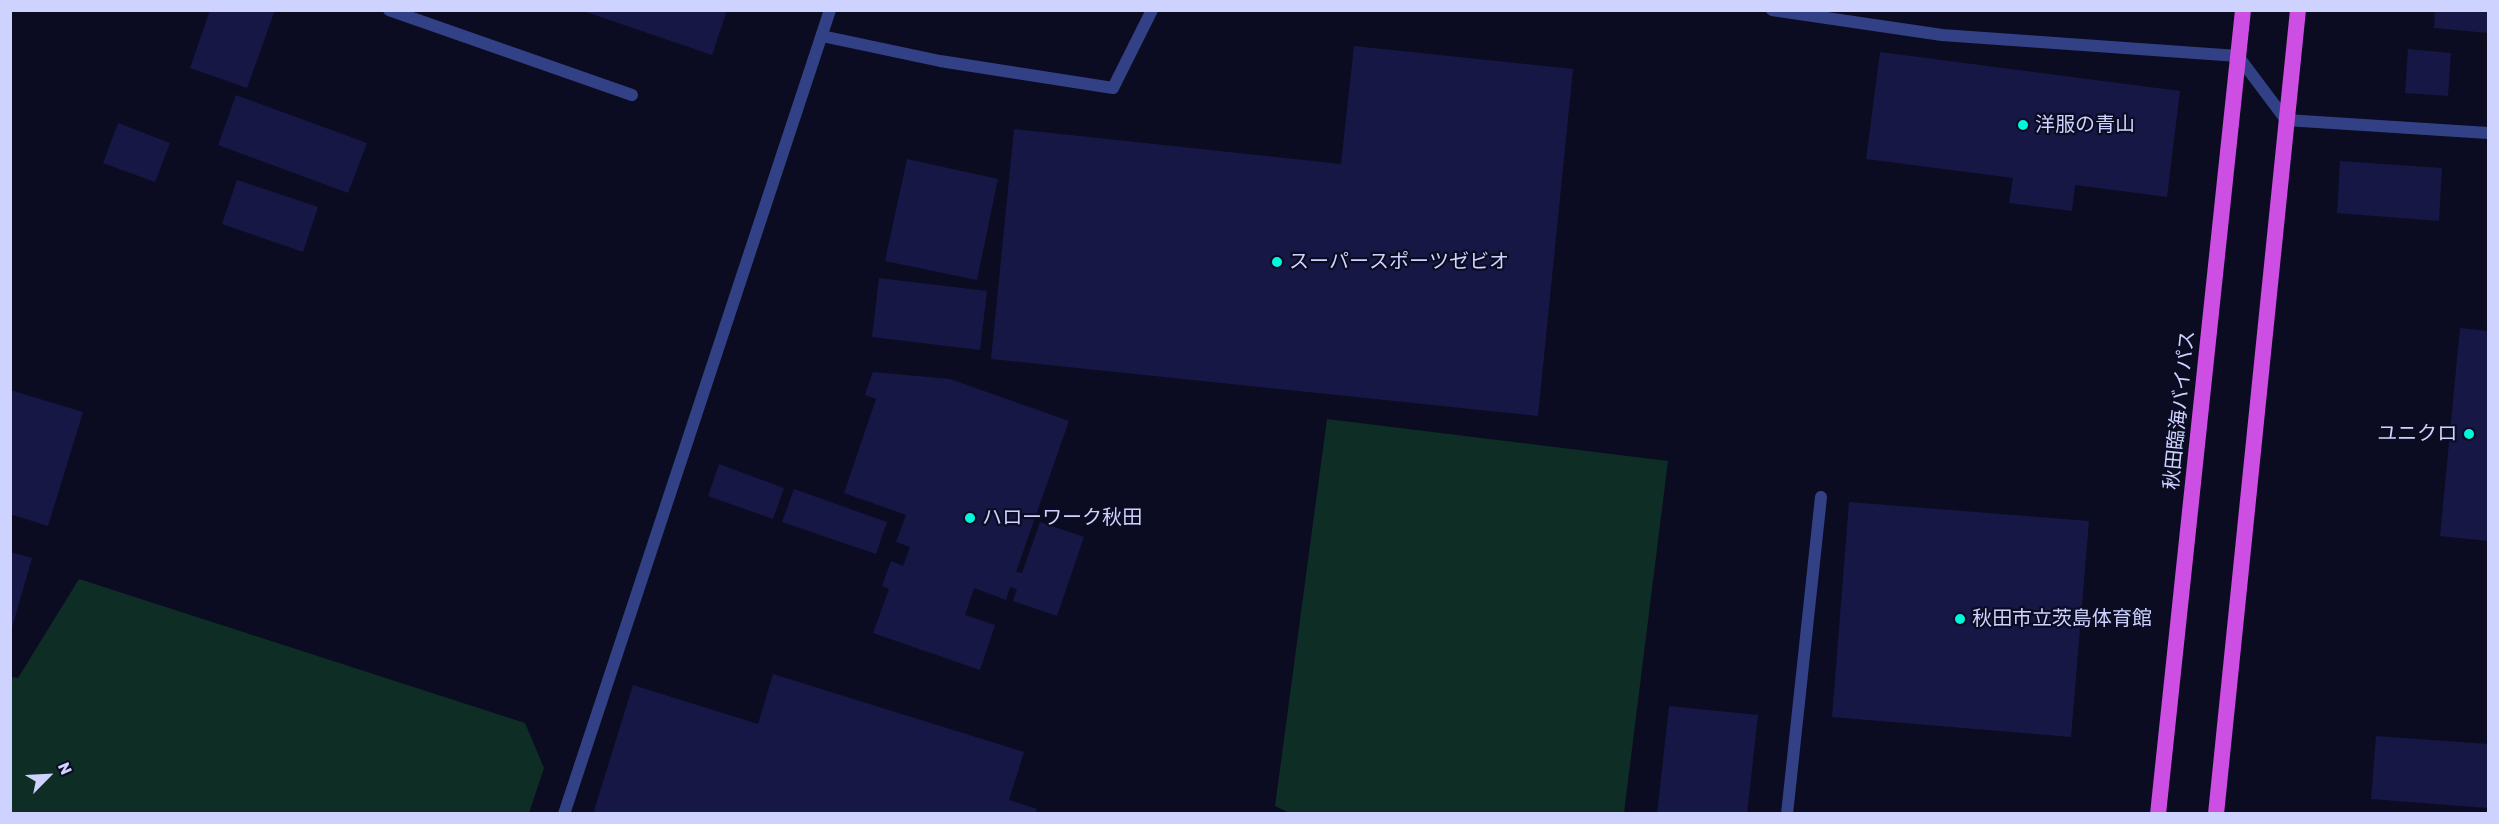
<!DOCTYPE html>
<html>
<head>
<meta charset="utf-8">
<style>
	body { margin:0 }
	#map { position:relative; width:2499px; height:824px; overflow:hidden; background:#0b0c22; font-family:Rubik,sans-serif }
	canvas { display:block }
	.frame { position:absolute; inset:0; border:12px solid #cdd2ff; pointer-events:none }
	.north { position:absolute; left:18px; top:746px; width:60px; height:60px; -webkit-text-stroke:4px #0b0c22; paint-order:stroke; rotate:66deg; font-size:16px; font-weight:700; line-height:24px; text-align:center; color:#cdd2ff }
	.north::after { content:''; display:block; margin:auto; width:21px; height:27px; background:#cdd2ff; clip-path:polygon(50% 0,100% 100%,50% 72%,0 100%) }
</style>
</head>
<body>
<div id="map">
<canvas width="2499" height="824"></canvas>
<div class="frame"></div>
<div class="north">N</div>
</div>
<script>
const g = document.querySelector('canvas').getContext('2d');
g.lineJoin = 'round';
function fill(path, color) { g.fillStyle = color; g.fill(path, 'evenodd'); }
const poly = rows => new Path2D(rows.map(r => 'M' + r).join(''));
function stroke(path, color, width, dash) { g.strokeStyle = color; g.lineWidth = width; g.lineCap = dash ? 'butt' : 'round'; g.setLineDash(dash || []); g.stroke(path); }
function drawText(font, color, halo, rows, align = 'center') {
  g.font = font + ' Rubik,"Noto Sans JP",sans-serif'; g.lineWidth = 4.5; g.setLineDash([]); g.textBaseline = 'middle'; g.strokeStyle = halo; g.fillStyle = color; for (const [text, x, y, turn = 0] of rows) {
    g.save(); g.translate(x, y); g.rotate((+turn || 0) * Math.PI / 180); g.textAlign = isNaN(turn) ? turn : align; if (halo) g.strokeText(text, 0, 0); g.fillText(text, 0, 0); g.restore();
  }
}
const green = poly([
	[1327,419,1668,461,1624,813,1292,814,1275,806],
	[79,579,525,723,544,768,529,813,11,813,11,677,18,678]
]);
const building = poly([
	[210,10,275,10,247,88,190,68],
	[580,10,727,10,712,55],
	[2435,10,2488,10,2488,33,2434,28],
	[1354,46,1573,69,1538,416,991,359,1014,129,1341,164],
	[2408,49,2451,53,2448,96,2405,93],
	[1880,52,2180,91,2167,197,2075,185,2072,211,2009,203,2013,178,1866,159],
	[236,95,367,143,348,193,218,145],
	[118,123,170,143,155,182,103,163],
	[907,159,998,179,977,280,885,261],
	[2340,161,2442,168,2439,221,2337,213],
	[237,180,318,207,303,252,222,224],
	[879,278,987,291,980,350,872,337],
	[2460,328,2488,331,2488,541,2440,536],
	[873,372,950,379,1069,421,1016,572,1022,573,1040,522,1084,537,1057,616,1013,601,1017,589,1010,587,1006,600,974,588,965,615,995,625,980,670,873,633,889,589,882,586,891,561,903,566,910,547,896,542,906,515,844,493,876,399,865,395],
	[10,390,83,412,48,526,10,514],
	[719,464,784,488,773,519,708,496],
	[794,489,887,522,876,554,782,522],
	[1849,502,2089,521,2071,737,1832,717],
	[10,552,32,558,11,631,10,631],
	[773,674,1024,752,1009,800,1037,809,1035,814,593,814,633,685,758,724],
	[1669,706,1758,715,1747,814,1657,814],
	[2376,736,2488,744,2488,808,2371,799]
]);
const service = poly([
	[389,10,632,95],
	[1787,814,1821,497]
]);
const minor = poly([
	[1772,10,1942,35,2238,56,2286,120,2488,133],
	[822,36,940,61,1113,88,1152,10],
	[564,814,830,10]
]);
const trunk = poly([
	[2158,814,2243,10],
	[2216,814,2298,10]
]);
const markers = [
	[2023,125,6,"#00f8db"],
	[1277,262,6,"#00f8db"],
	[2469,434,6,"#00f8db"],
	[970,518,6,"#00f8db"],
	[1960,619,6,"#00f8db"]
];
const poiNames = [
	["洋服の青山",2035,125],
	["スーパースポーツゼビオ",1289,262],
	["ユニクロ",2457,434,"right"],
	["ハローワーク秋田",982,518],
	["秋田市立茨島体育館",1972,619]
];
const streetNames = [
	["秋田臨海バイパス",2180,410,-84]
];
fill(green, '#0e2d25');
fill(building, '#161745');
stroke(service, '#324185', 12);
stroke(minor, '#324185', 12);
stroke(trunk, '#cc4ee3', 16);
for (const [x, y, r, color] of markers) { const dot = new Path2D(); dot.arc(x, y, r, 0, 2 * Math.PI); g.fillStyle = color; g.fill(dot); stroke(dot, '#0b0c22', 2); }
drawText('20px', '#cdd2ff', '#0b0c22', poiNames, 'left');
drawText('20px', '#cdd2ff', '#0b0c22', streetNames);
</script>
</body>
</html>
